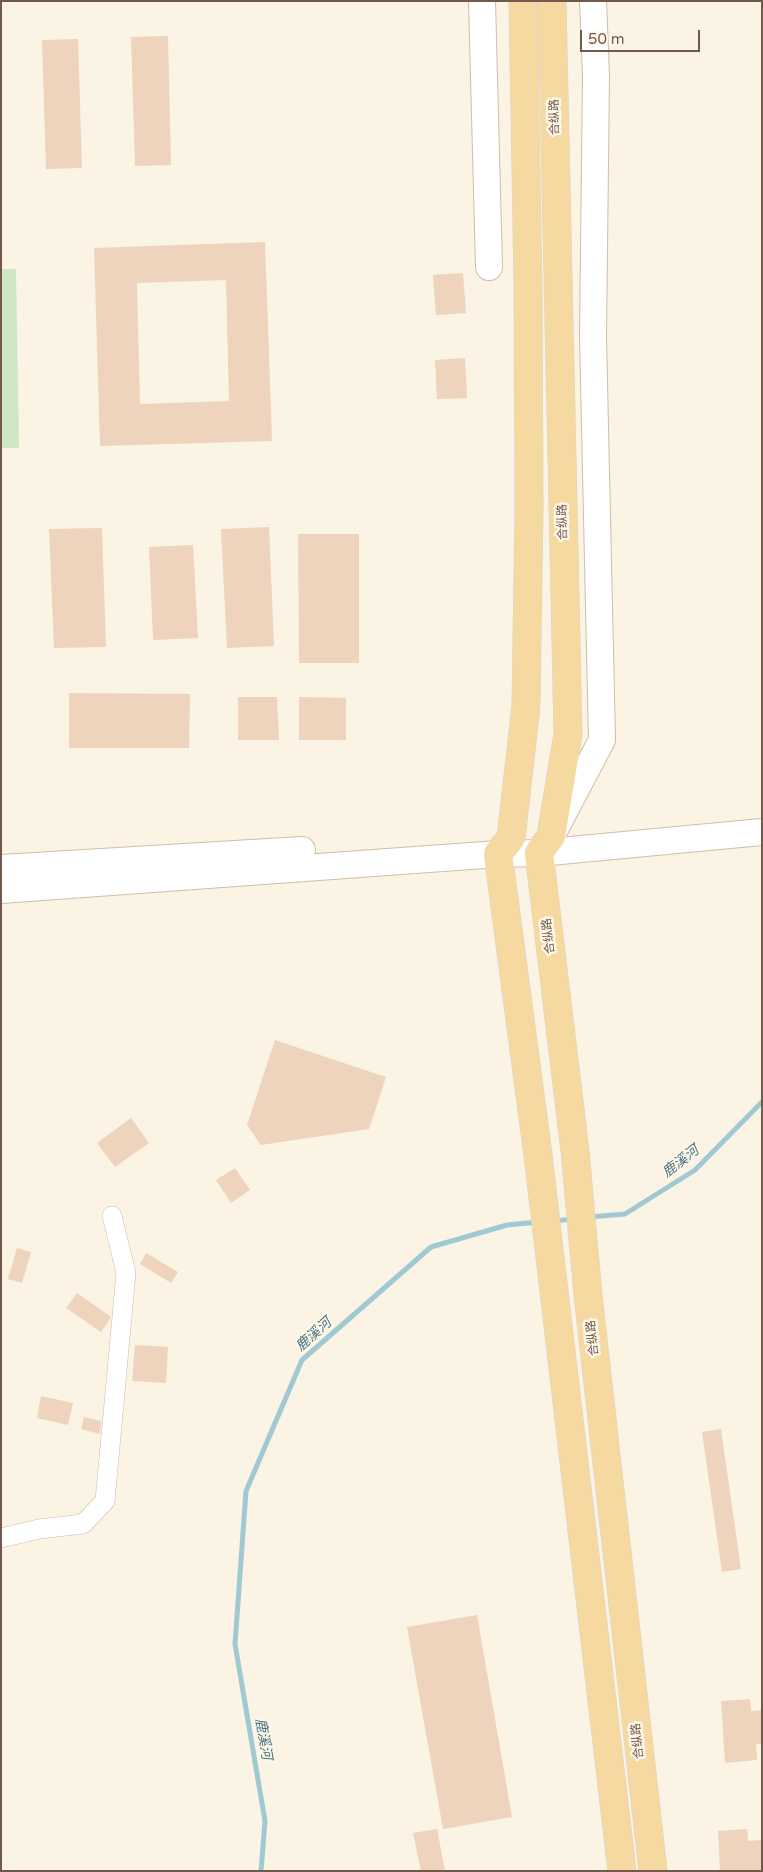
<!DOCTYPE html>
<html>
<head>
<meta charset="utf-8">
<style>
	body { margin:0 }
	#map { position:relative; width:763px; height:1872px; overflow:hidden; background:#fbf3e3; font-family:"Varela Round",sans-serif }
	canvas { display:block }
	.frame { position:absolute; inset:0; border:2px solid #715a4b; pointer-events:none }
	.scale { position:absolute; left:580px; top:30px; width:120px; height:22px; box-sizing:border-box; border:2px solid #715a4b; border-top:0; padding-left:6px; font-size:15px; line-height:18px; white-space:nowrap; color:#715a4b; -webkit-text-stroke:4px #fef7e9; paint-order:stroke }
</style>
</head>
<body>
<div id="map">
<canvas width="763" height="1872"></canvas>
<div class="frame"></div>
<div class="scale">50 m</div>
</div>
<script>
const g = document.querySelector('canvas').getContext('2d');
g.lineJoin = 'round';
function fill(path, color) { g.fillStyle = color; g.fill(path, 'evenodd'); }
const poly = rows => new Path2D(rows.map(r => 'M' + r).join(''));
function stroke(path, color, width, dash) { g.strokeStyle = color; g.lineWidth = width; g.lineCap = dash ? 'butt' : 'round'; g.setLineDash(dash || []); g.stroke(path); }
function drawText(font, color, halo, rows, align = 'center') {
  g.font = font + ' "Varela Round","Noto Sans SC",sans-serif'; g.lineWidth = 5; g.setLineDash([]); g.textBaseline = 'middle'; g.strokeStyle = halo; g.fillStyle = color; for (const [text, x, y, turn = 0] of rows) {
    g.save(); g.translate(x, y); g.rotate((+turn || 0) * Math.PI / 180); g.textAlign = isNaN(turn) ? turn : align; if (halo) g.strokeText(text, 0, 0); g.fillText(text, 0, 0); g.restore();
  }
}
const green = poly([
	[1,269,16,269,19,448,1,448]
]);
const stream = poly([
	[589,1217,625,1214,695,1170,762,1102],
	[554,1221,573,1219],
	[261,1871,265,1821,235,1644,246,1491,302,1360,431,1247,507,1225,538,1222]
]);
const building = poly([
	[168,36,171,165,135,166,131,37],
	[78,39,82,168,46,169,42,40],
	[265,242,272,441,100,446,94,248],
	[226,280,229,401,140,404,137,283],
	[463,273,466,313,436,315,433,275],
	[465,358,467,398,437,399,435,360],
	[269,527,274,646,227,648,221,529],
	[102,528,106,647,54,648,49,529],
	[298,534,359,534,359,663,299,663],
	[193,545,198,638,153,640,149,547],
	[69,693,190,694,189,748,69,748],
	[238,697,277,697,279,740,238,740],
	[299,697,346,698,346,740,299,740],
	[275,1040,386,1077,369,1129,261,1145,247,1125],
	[131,1118,149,1143,115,1167,97,1143],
	[235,1168,250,1190,231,1203,216,1180],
	[17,1248,31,1252,22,1283,8,1279],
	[146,1253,178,1272,171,1283,140,1264],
	[77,1293,111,1317,101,1332,66,1308],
	[135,1345,168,1347,166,1383,132,1381],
	[41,1396,73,1403,68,1425,37,1418],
	[84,1417,101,1421,100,1434,81,1429],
	[721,1429,741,1569,722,1572,702,1432],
	[477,1615,512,1817,443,1829,407,1627],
	[750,1699,751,1711,762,1710,762,1744,756,1744,757,1760,725,1763,721,1701],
	[437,1829,445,1871,421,1871,413,1833],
	[747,1829,748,1841,762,1840,762,1871,720,1871,718,1831]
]);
const street = poly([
	[1,1538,39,1529,83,1524,105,1501,126,1273,112,1216]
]);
const secondary = poly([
	[482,1,489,267],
	[554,831,602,740,593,337,596,75,593,1],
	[1,868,302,850],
	[1,890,498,854,539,853,762,832]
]);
const primary = poly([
	[523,1,528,285,529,508,526,706,511,838,498,854,538,1155,622,1871],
	[552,1,568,734,551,836,539,853,575,1151,588,1295,653,1871]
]);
const streetNames = [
	["合纵路",555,117,-91],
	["合纵路",563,522,-91],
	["合纵路",549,936,-97],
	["合纵路",593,1338,-96],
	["合纵路",638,1741,-96]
];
const waterNames = [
	["鹿溪河",681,1162,-38],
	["鹿溪河",314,1335,-42],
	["鹿溪河",263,1739,80]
];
fill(green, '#d0e7c3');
stroke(stream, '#a0c9d4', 5);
fill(building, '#eed3bd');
stroke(street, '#cdbdae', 20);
stroke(secondary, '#d0bdab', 28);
stroke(primary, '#dad4d0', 29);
stroke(street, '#fff', 19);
stroke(secondary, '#fff', 26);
stroke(primary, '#f5d9a0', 28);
drawText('12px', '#715a4b', '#fef7e9', streetNames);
drawText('italic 14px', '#477683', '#fef7e9', waterNames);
</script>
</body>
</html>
